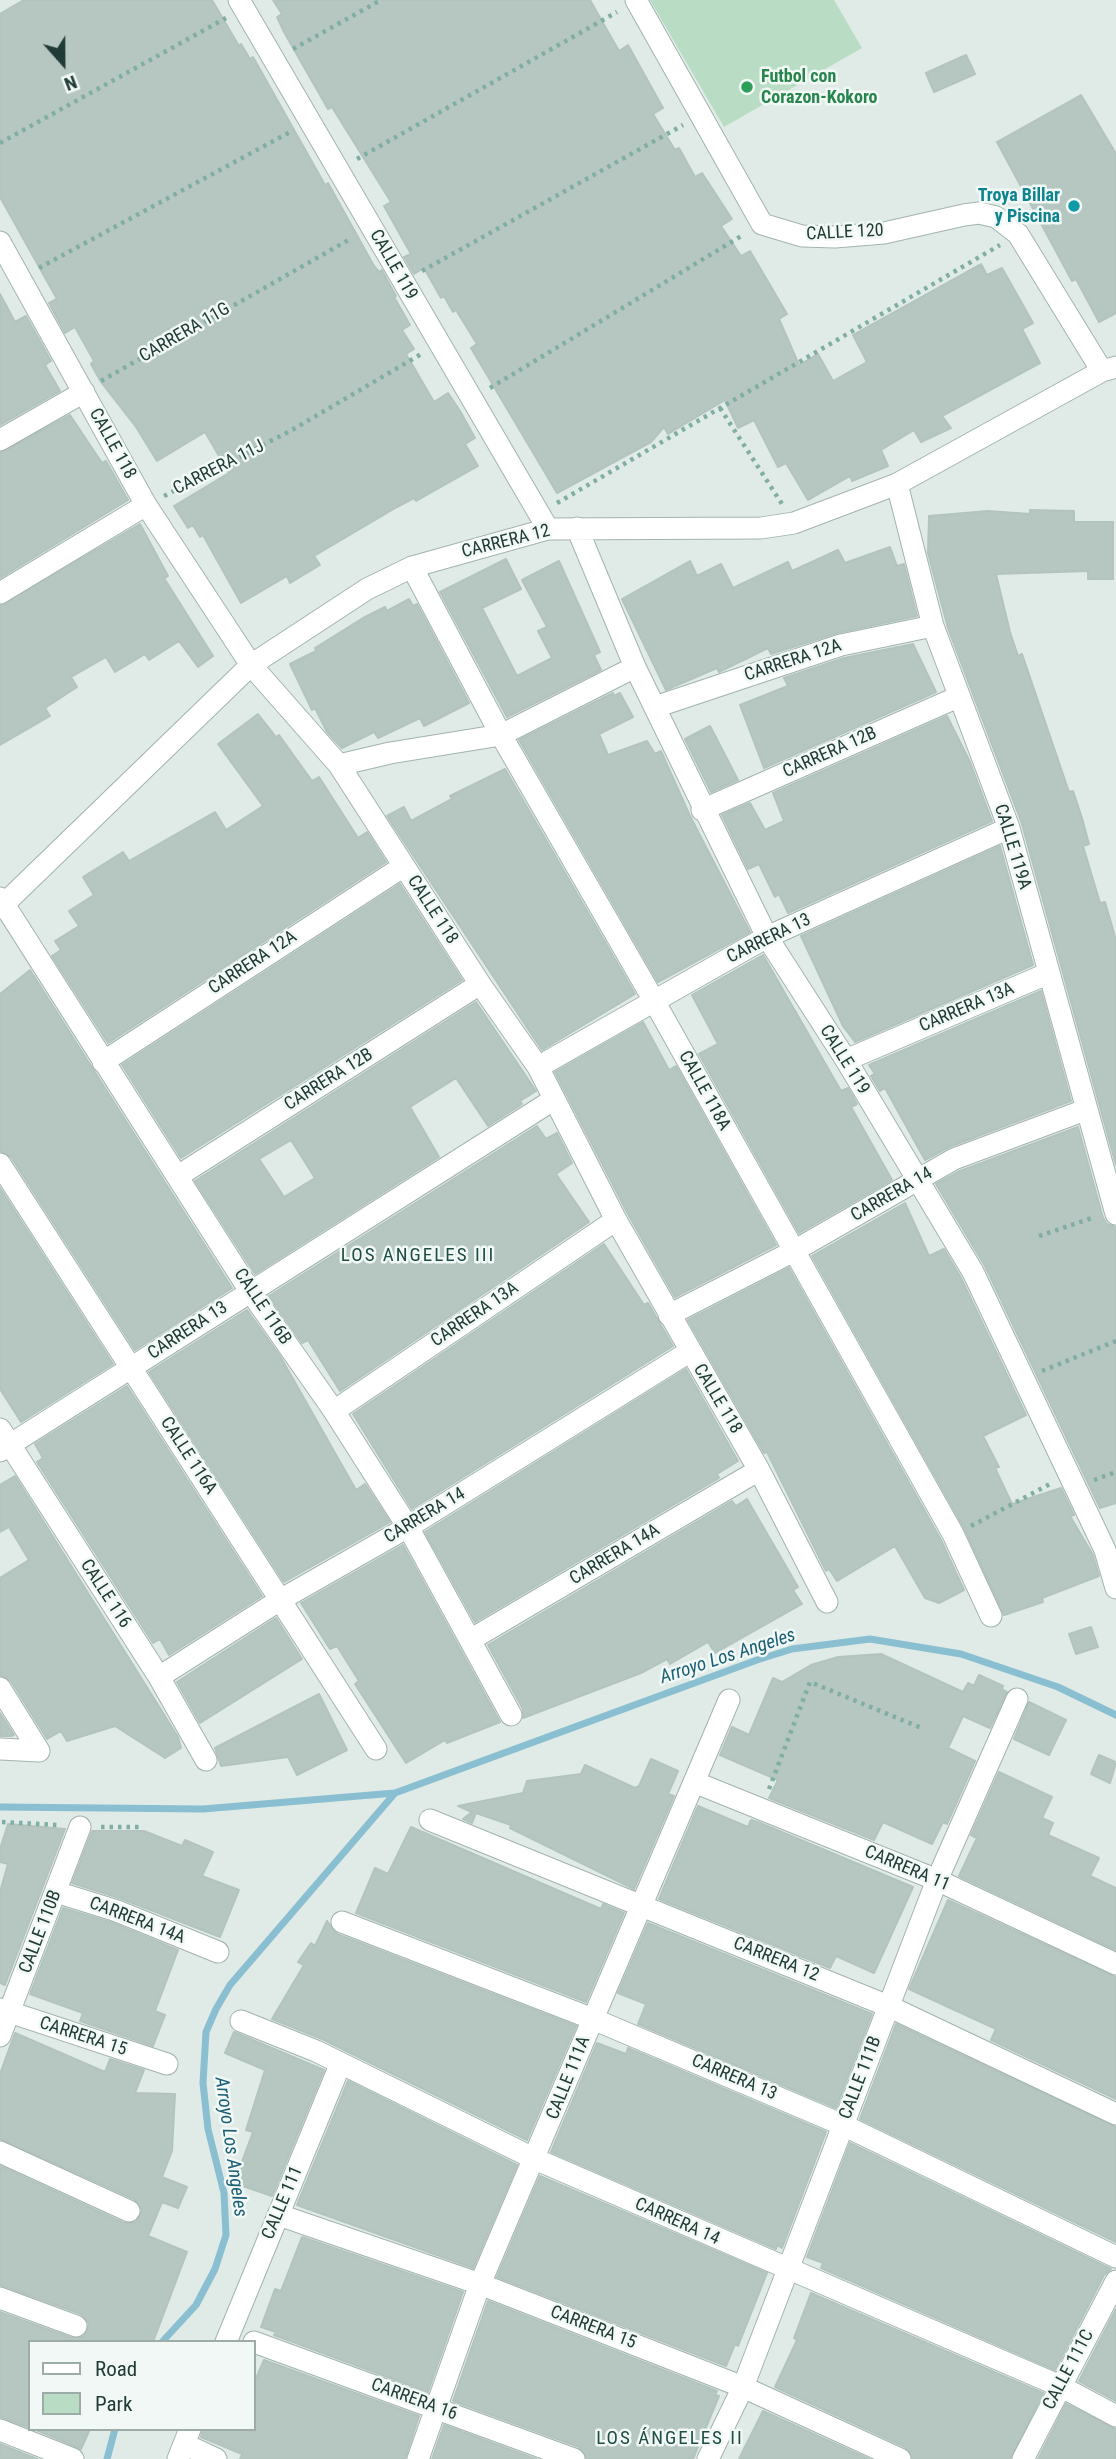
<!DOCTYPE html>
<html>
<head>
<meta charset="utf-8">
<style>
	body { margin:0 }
	#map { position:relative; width:1116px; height:2459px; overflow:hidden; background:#e0ebe7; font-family:"Roboto Condensed",sans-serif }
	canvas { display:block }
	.legend { position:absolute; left:28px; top:2340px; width:228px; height:91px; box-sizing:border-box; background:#f1f8f5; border:2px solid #9eaca9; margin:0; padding:9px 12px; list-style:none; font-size:21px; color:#213b36 }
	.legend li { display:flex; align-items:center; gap:14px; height:35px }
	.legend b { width:35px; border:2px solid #9eaca9 }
	.north { position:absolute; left:28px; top:28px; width:70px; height:70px; -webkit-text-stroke:5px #f1f8f5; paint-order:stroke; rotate:159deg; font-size:19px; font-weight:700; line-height:28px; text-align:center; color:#213b36 }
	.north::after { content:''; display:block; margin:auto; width:24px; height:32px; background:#213b36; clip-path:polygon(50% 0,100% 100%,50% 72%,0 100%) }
</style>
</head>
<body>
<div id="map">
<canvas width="1116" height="2459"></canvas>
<ul class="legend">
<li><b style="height:9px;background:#fff"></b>Road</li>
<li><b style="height:19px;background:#b9dcc5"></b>Park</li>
</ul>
<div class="north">N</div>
</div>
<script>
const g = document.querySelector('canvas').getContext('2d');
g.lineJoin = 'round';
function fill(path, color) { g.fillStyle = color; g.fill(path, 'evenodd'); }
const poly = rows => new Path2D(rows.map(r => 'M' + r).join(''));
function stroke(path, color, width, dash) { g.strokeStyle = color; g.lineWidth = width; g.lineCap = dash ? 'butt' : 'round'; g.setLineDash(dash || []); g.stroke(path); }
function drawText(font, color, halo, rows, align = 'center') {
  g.font = font + ' "Roboto Condensed",sans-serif'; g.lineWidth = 5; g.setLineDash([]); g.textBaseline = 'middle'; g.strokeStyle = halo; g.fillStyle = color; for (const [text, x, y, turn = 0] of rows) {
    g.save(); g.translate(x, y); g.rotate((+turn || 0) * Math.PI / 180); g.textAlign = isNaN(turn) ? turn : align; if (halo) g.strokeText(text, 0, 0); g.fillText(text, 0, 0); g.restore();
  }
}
const green = poly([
	[650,0,834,0,862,48,724,127]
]);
const stream = poly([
	[0,1807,203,1809,395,1793,757,1660,792,1649,870,1639,961,1654,1058,1687,1116,1715],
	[162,2342,196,2305,215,2269,226,2235,224,2193,208,2129,203,2083,206,2032,216,2009,230,1985,395,1793],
	[107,2459,115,2429]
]);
const building = poly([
	[24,0,212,0,239,46,241,44,250,59,253,57,325,185,328,183,374,266,379,272,382,270,391,287,396,296,394,297,410,325,402,330,414,349,406,354,434,402,448,393,460,411,475,438,465,444,478,466,416,501,414,498,397,507,314,556,320,565,290,583,287,576,241,603,203,535,200,537,193,525,188,528,174,506,229,473,205,432,157,461,136,427,101,382,91,364,94,361,75,327,65,333,49,303,57,299,0,197,0,14,24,0],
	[273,0,590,0,619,51,628,45,663,108,653,114,675,150,679,148,695,177,702,173,732,219,721,226,741,256,750,251,787,314,779,319,799,365,818,354,833,381,867,362,853,335,981,264,987,275,1002,268,1033,323,1022,329,1040,363,942,416,951,428,921,442,914,430,881,450,888,466,852,481,850,476,808,500,786,463,778,467,754,420,738,428,725,400,668,434,664,427,651,442,557,493,471,348,477,344,456,310,453,312,444,296,441,298,424,268,414,274,404,257,411,254,384,206,391,202,332,107,328,109,284,32,277,17,282,14,273,0],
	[966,55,975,74,934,92,926,73,966,55],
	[1081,95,1116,154,1116,313,1099,322,1076,279,1072,281,997,142,1081,95],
	[0,294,15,322,26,316,51,361,45,365,60,391,0,425,0,294],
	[70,415,102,463,106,461,128,500,0,578,0,453,70,415],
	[1030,510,1074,511,1074,522,1113,522,1113,579,1088,579,1088,571,996,574,1010,632,1018,656,1022,654,1069,792,1073,791,1082,818,1089,844,1083,846,1100,903,1105,902,1116,940,1116,1165,1022,824,948,628,928,553,929,516,988,511,1030,514,1030,510],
	[140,524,168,576,164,578,213,656,198,667,179,641,149,660,145,654,115,672,106,657,71,677,77,687,45,708,50,716,0,745,0,606,140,524],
	[890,547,897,566,904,564,917,616,837,633,771,654,768,648,723,670,719,672,717,668,666,690,622,599,690,561,697,576,721,564,733,588,788,562,792,571,838,550,845,563,890,547],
	[506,559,521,589,482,608,517,676,552,658,538,631,547,627,522,580,559,561,600,652,594,655,601,670,507,717,440,592,506,559],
	[409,599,413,606,417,604,469,703,424,726,420,718,378,738,374,732,342,748,327,732,315,708,312,710,290,664,316,651,315,648,363,618,385,607,387,611,409,599],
	[913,644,936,692,764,768,740,705,788,686,784,678,844,658,913,644],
	[613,693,614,696,620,693,633,717,599,734,608,755,647,741,655,754,661,751,690,816,750,932,658,982,519,740,613,693],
	[258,714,276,737,279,735,312,781,319,777,358,838,367,832,386,862,108,1043,52,956,61,950,55,941,79,926,69,911,94,895,83,877,123,852,129,861,215,812,226,830,263,806,218,744,258,714],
	[947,716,970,762,992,821,788,913,779,894,775,897,759,864,748,869,722,815,750,803,765,830,784,821,773,793,947,716],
	[710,726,738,780,711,792,685,739,710,726],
	[505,769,635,994,542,1050,387,816,404,807,411,821,452,799,450,796,505,769],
	[1000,846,1033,965,855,1042,843,1026,801,936,1000,846],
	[400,884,462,980,181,1158,122,1065,400,884],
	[763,955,841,1091,848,1088,857,1104,851,1107,892,1180,799,1233,699,1054,718,1044,692,995,763,955],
	[30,970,232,1288,135,1350,11,1157,0,1151,0,994,30,970],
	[1041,991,1071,1101,949,1147,925,1160,885,1088,880,1091,871,1076,875,1074,869,1065,1041,991],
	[476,1002,536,1091,520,1101,522,1104,488,1126,456,1078,410,1107,439,1157,255,1274,195,1181,476,1002],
	[291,1140,315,1178,284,1197,259,1159,291,1140],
	[643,1022,669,1070,676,1066,776,1245,675,1297,628,1214,555,1072,643,1022],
	[537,1126,546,1139,557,1133,572,1163,556,1174,589,1222,340,1391,308,1340,302,1343,269,1296,537,1126],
	[1078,1127,1103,1218,1107,1224,1116,1227,1116,1503,1100,1508,985,1266,936,1184,960,1171,1078,1127],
	[0,1188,113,1364,21,1422,0,1389,0,1188],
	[905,1203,929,1256,944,1249,961,1278,1026,1415,983,1436,999,1467,995,1468,1012,1504,1061,1488,1074,1515,1070,1516,1093,1555,1099,1576,1042,1598,1043,1602,1004,1615,964,1528,812,1256,905,1203],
	[604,1244,644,1305,648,1303,673,1346,412,1509,353,1414,604,1244],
	[789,1268,941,1540,964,1590,939,1603,925,1598,895,1546,837,1581,829,1569,826,1571,767,1452,764,1453,688,1320,789,1268],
	[247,1310,280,1356,356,1490,365,1484,390,1522,284,1582,149,1372,247,1310],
	[686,1369,738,1461,717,1474,719,1478,475,1622,425,1532,686,1369],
	[127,1386,262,1596,169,1655,160,1639,153,1643,37,1462,43,1458,35,1444,127,1386],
	[15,1476,178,1737,181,1748,165,1758,115,1726,67,1741,61,1731,47,1739,11,1681,0,1675,0,1578,29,1560,9,1527,0,1532,0,1485,15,1476],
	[747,1499,798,1587,793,1590,802,1604,715,1653,708,1642,670,1664,667,1659,641,1673,523,1718,523,1709,488,1645,732,1501,736,1506,747,1499],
	[403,1545,500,1722,447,1743,445,1740,406,1763,355,1684,359,1681,337,1646,330,1649,301,1603,403,1545],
	[276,1618,302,1659,200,1723,177,1682,276,1618],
	[1091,1627,1098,1647,1076,1654,1069,1634,1091,1627],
	[881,1654,963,1692,968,1683,974,1686,979,1675,1003,1686,1002,1689,1007,1692,990,1728,963,1716,948,1748,975,1761,947,1824,943,1822,932,1844,883,1822,874,1840,769,1798,778,1780,720,1755,732,1727,749,1735,773,1678,782,1682,811,1665,838,1657,881,1654],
	[319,1694,347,1750,297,1775,288,1757,221,1766,215,1748,319,1694],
	[1029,1702,1066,1720,1049,1755,1014,1739,1029,1702],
	[0,1713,14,1735,11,1736,0,1736,0,1713],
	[1099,1755,1116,1762,1110,1783,1091,1774,1099,1755],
	[651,1759,678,1771,668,1794,674,1796,634,1889,510,1828,511,1825,476,1813,472,1823,463,1819,472,1812,458,1806,523,1793,527,1781,581,1774,585,1765,635,1788,639,1786,651,1759],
	[999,1772,1052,1797,1042,1818,1053,1823,1048,1835,1099,1858,1090,1876,1116,1888,1116,1950,959,1876,977,1838,971,1835,999,1772],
	[698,1806,748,1827,751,1820,758,1822,913,1887,874,1973,836,1956,830,1968,659,1899,698,1806],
	[8,1824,65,1829,5,1985,0,1983,0,1892,8,1864,0,1862,0,1849,8,1824],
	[411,1827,601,1909,603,1904,624,1913,586,2002,356,1913,375,1868,388,1874,411,1827],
	[92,1831,144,1831,182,1846,185,1840,213,1852,202,1876,239,1890,220,1937,122,1899,72,1883,92,1831],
	[948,1900,1116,1977,1116,2099,991,2040,996,2029,909,1989,948,1900],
	[63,1908,113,1923,178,1950,155,2011,165,2015,153,2046,80,2021,83,2013,30,1994,63,1908],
	[327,1921,337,1934,576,2026,527,2140,322,2039,272,2019,304,1965,298,1962,311,1943,315,1946,327,1921],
	[648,1923,872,2014,836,2108,638,2024,646,2004,618,1993,648,1923],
	[896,2024,1116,2127,1116,2242,860,2119,896,2024],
	[234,2032,324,2070,272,2196,234,2183,253,2132,246,2130,265,2070,225,2053,234,2032],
	[15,2033,105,2072,110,2059,144,2070,135,2093,175,2094,172,2151,162,2177,187,2187,178,2208,162,2202,148,2236,187,2252,153,2342,30,2342,30,2428,0,2417,0,2312,72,2338,84,2336,89,2324,81,2314,0,2285,0,2166,124,2223,136,2222,142,2210,134,2199,0,2139,0,2074,15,2033],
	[597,2043,626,2054,628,2048,826,2132,782,2248,777,2245,776,2249,551,2152,597,2043],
	[348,2081,517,2165,473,2268,297,2205,348,2081],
	[850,2143,1111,2269,1104,2275,1055,2370,821,2268,823,2263,807,2257,850,2143],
	[540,2176,767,2273,738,2346,735,2344,726,2366,497,2277,540,2176],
	[302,2237,463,2292,428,2392,274,2335,276,2332,261,2327,275,2289,281,2291,302,2237],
	[811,2293,1043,2393,1010,2459,913,2459,905,2447,775,2387,797,2340,794,2338,811,2293],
	[488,2301,717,2391,715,2395,719,2396,693,2459,587,2459,579,2447,453,2401,488,2301],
	[1116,2309,1116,2401,1079,2381,1116,2309],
	[264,2360,419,2416,405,2459,240,2459,242,2454,201,2437,203,2429,254,2429,254,2383,264,2360],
	[1066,2404,1116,2429,1116,2459,1038,2459,1066,2404],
	[763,2411,869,2459,739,2459,763,2411],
	[444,2425,536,2459,432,2459,444,2425],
	[34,2429,90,2429,81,2449,34,2429],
	[0,2444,37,2459,0,2459,0,2444]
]);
const path = poly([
	[293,49,381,0],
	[0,143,226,18],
	[357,159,617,12],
	[39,268,290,132],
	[422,271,683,125],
	[101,381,352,238],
	[490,388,743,235],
	[720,408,782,504],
	[164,496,292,430,423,353],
	[557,503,1000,245],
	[1039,1236,1095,1217],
	[1042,1371,1116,1341],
	[1094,1480,1116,1472],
	[971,1526,1050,1484],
	[769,1789,810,1682,924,1729],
	[2,1822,57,1825],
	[101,1827,139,1827]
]);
const minor = poly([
	[239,0,548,529],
	[636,0,762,224,802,236,835,237,884,233,964,215,979,213,996,217,1018,234,1102,371],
	[0,242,146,505,251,665,339,765,480,984,538,1067,616,1220,759,1470,827,1602],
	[0,440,84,392],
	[897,484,933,626,1009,828,1116,1214],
	[577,528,635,667,767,937,846,1060,973,1272,1105,1550,1116,1588],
	[412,567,501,735,653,999,953,1534,991,1616],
	[0,593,146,505],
	[655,707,841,645,933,626],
	[339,765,390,753,501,735,635,667],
	[702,810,958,697],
	[0,898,250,1291,334,1411,408,1527,511,1715],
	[0,908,251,665,367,589,412,567,548,529,761,528,794,523,897,484,1102,371,1116,367],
	[846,1060,1049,973],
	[103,1062,404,866],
	[538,1067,767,937,1009,828],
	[0,1164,376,1749],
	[178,1176,480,984],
	[669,1315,792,1252,954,1159,1085,1110],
	[334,1411,616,1220],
	[0,1429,159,1677,206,1760],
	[0,1451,553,1100],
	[470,1640,759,1470],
	[159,1677,280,1600,408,1527,689,1352],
	[0,1688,39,1751],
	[0,1749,39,1751],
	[694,1782,937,1880,1116,1964],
	[430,1820,888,2006,1116,2114],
	[56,1892,117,1911,218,1952],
	[342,1922,593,2019,843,2125,1116,2257],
	[0,2009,167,2064],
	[241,2021,316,2051,535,2159,1060,2386,1116,2416],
	[0,2036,80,1827],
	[0,2152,129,2211],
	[279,2215,480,2284,743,2387,900,2459],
	[0,2298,76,2326],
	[226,2342,340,2065],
	[254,2342,574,2459],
	[0,2430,73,2459],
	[184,2444,216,2459],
	[178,2459,190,2429],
	[418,2459,480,2284,729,1700],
	[708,2459,743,2387,937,1880,1017,1699],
	[1023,2459,1116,2281]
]);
const markers = [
	[747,87,7,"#2e9e5b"],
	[1074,206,7,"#0f9aa8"]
];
const leisureNames = [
	["Futbol con",761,77],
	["Corazon-Kokoro",761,98]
];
const cultureNames = [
	["Troya Billar",1060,196],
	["y Piscina",1060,217]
];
const streetNames = [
	["CALLE 120",845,233,-3],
	["CALLE 119",393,265,60],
	["CARRERA 11G",185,333,-30],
	["CALLE 118",112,444,61],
	["CARRERA 11J",219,468,-27],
	["CARRERA 12",506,542,-14],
	["CARRERA 12A",793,661,-18],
	["CARRERA 12B",830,753,-24],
	["CALLE 119A",1012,847,73],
	["CALLE 118",432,910,57],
	["CARRERA 13",769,939,-26],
	["CARRERA 12A",253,963,-33],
	["CARRERA 13A",967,1008,-23],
	["CALLE 119",844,1060,58],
	["CARRERA 12B",329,1080,-32],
	["CALLE 118A",704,1091,61],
	["CARRERA 14",892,1195,-30],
	["CALLE 116B",262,1307,56],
	["CARRERA 13A",475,1315,-34],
	["CARRERA 13",188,1331,-33],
	["CALLE 118",717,1399,59],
	["CALLE 116A",188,1456,57],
	["CARRERA 14",425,1516,-31],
	["CARRERA 14A",615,1555,-31],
	["CALLE 116",105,1594,57],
	["CARRERA 11",907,1869,23],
	["CARRERA 14A",137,1921,21],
	["CALLE 110B",41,1932,-69],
	["CARRERA 12",776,1960,22],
	["CARRERA 15",83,2037,18],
	["CALLE 111A",569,2078,-68],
	["CARRERA 13",734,2078,23],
	["CALLE 111B",861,2078,-69],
	["CALLE 111",283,2203,-67],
	["CARRERA 14",677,2222,24],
	["CARRERA 15",593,2328,21],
	["CALLE 111C",1069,2370,-62],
	["CARRERA 16",414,2400,20]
];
const neighbourhoodNames = [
	["LOS ANGELES III",418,1256],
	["LOS ÁNGELES II",670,2439]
];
const waterNames = [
	["Arroyo Los Angeles",728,1657,-18],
	["Arroyo Los Angeles",230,2147,82]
];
fill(green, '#b9dcc5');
stroke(stream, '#89bfd0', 7);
fill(building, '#b6c6c0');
stroke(building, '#b3c4bf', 2);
stroke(minor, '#a3b3ae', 23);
stroke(path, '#81aea4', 4.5, [3.5, 5]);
stroke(minor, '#fff', 21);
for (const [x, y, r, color] of markers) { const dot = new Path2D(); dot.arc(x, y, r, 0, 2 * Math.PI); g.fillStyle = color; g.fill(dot); stroke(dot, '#f1f8f5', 2.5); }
drawText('bold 18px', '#27864d', '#f1f8f5', leisureNames, 'left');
drawText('bold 18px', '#0d838f', '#f1f8f5', cultureNames, 'right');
drawText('18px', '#213b36', '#f1f8f5', streetNames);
g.letterSpacing = '2px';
drawText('19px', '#1e4d45', '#f1f8f5', neighbourhoodNames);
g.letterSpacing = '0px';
drawText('italic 19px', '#1c6076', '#f1f8f5', waterNames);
</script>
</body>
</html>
